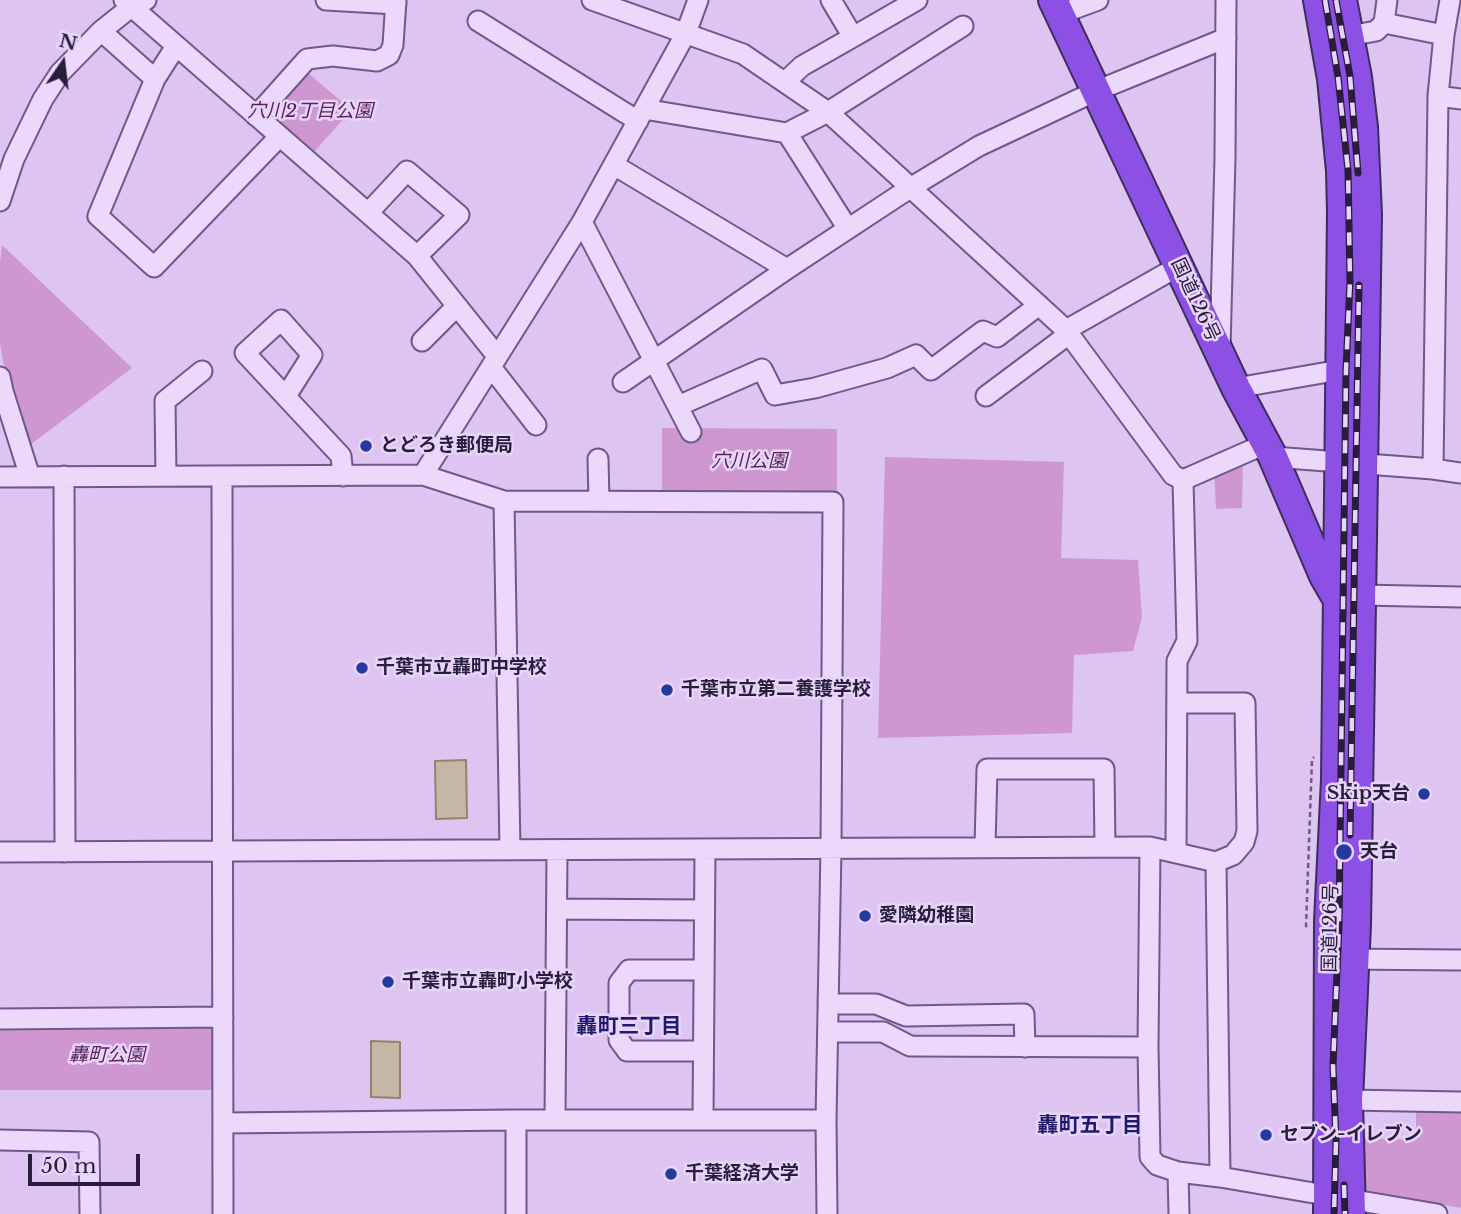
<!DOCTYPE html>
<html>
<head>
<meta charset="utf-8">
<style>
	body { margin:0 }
	#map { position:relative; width:1461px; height:1214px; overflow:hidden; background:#ddc4f1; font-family:"Libre Baskerville",serif }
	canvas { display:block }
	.north { position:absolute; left:28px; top:28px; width:70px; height:70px; -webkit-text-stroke:5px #e8d4f8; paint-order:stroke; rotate:14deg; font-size:19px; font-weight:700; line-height:28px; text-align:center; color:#281e3c }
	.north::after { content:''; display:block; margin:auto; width:24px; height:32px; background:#281e3c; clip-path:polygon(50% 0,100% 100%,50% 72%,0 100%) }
	.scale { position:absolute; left:28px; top:1154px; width:112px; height:32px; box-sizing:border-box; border:4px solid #281e3c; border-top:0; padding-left:9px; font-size:21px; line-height:24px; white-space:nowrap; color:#281e3c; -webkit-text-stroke:5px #e8d4f8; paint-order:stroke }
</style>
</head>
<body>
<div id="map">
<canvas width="1461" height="1214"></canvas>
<div class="north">N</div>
<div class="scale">50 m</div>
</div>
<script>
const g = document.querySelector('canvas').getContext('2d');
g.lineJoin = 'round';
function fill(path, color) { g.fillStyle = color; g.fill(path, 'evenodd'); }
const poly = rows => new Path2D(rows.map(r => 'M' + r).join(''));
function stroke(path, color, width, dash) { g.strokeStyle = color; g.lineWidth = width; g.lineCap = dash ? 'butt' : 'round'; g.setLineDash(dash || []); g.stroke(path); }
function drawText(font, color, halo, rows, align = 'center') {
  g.font = font + ' "Libre Baskerville","Noto Sans JP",serif'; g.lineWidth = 5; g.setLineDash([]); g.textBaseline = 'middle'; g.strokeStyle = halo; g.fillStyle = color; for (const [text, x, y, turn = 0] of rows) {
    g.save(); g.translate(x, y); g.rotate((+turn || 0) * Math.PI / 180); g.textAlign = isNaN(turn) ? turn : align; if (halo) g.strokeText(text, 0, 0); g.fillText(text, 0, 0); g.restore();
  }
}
const green = poly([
	[307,72,342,102,338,107,347,115,313,153,270,115],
	[2,245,132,368,30,445,10,398,0,344,0,263],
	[662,428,837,429,837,495,662,494],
	[1243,455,1242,508,1216,509,1214,464],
	[885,457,1064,462,1061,558,1138,560,1142,617,1133,651,1074,655,1072,733,878,738],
	[0,1022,210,1022,215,1028,213,1090,0,1090],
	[1416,1108,1461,1108,1461,1208,1360,1189,1361,1138,1416,1140]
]);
const water = poly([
	[466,760,467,818,436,819,435,761,466,760],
	[371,1041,400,1042,400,1098,371,1097,371,1041]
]);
const path = poly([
	[1307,927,1306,926,1312,759,1314,757]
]);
const minor = poly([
	[124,0,417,256,497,356],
	[326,0,396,4],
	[592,0,743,54,828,112,1066,330,1173,475,1183,480],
	[831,0,853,37,917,0],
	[1060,14,1098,0],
	[478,21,638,121],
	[1384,23,1444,35],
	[101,31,155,79,98,216,154,267,280,136],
	[1349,36,1376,31,1384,23,1387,0],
	[155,79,176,46],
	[785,82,802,66,853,37],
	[1438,96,1461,99],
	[644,109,787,133,848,229],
	[256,116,307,59,333,56,377,61,389,55,393,45,396,0],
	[787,133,828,112,963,26],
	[614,165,787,269],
	[0,201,14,159,43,99,60,73,101,31,131,7,146,0],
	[368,213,407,171,459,215,417,256],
	[582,222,691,432],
	[1066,330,1179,266],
	[422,341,457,306],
	[1220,349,1225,158,1226,0],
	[491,367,536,425],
	[0,377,3,391,30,477],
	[623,382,787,269,910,188,979,146,1096,91,1226,38],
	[1236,388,1340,370],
	[286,396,312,355,281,320,245,353,341,456,343,476],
	[986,396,1069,334],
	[678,406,762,369,775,395,815,388,887,368,916,355,931,370,983,331,997,337,1039,305],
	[1273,457,1433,469,1461,473],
	[598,459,599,501],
	[1433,469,1438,96,1444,35,1450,0],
	[423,475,582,222,686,33,698,0],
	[64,476,65,852],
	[166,476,165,401,202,371],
	[222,476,223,1214],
	[0,477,423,475,504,501,833,502,831,848,826,1120,827,1214],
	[504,501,510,850],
	[1350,597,1360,595,1461,597],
	[985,846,987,769,1104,769,1105,847],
	[1150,847,1148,1047,1150,1157,1157,1165,1178,1172,1220,1177,1437,1214],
	[0,852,1150,847,1216,862,1233,855,1244,842,1247,831,1245,703,1177,703],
	[1176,853,1177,661,1187,641,1183,480,1265,444],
	[1216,862,1220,1177],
	[557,909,704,910],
	[1342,959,1461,960],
	[828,1004,876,1004,906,1016,1024,1014,1025,1047],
	[0,1019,223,1017],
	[828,1032,883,1032,910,1046,1148,1047],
	[703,1051,627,1051,619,1040,619,983,629,970,704,970],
	[1348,1100,1461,1102],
	[703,1119,705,849],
	[555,1120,557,850],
	[223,1123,516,1120,826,1120],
	[0,1140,89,1142,90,1214],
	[1178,1172,1179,1214],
	[516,1214,516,1120]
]);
const highway = poly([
	[1053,0,1236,388,1273,457,1324,576,1335,595],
	[1318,0,1332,79,1341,171,1342,212,1336,779,1329,921,1328,1214],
	[1342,0,1357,77,1363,127,1367,214,1356,925,1348,1100,1351,1214]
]);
const rail = poly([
	[1325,0,1338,77,1348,170,1350,281,1346,370,1339,925,1333,1066,1336,1141,1334,1214],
	[1336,0,1350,76,1358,173],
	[1350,835,1359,285],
	[1344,1185,1345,1214]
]);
const markers = [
	[366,446,7,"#2539a0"],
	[362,668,7,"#2539a0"],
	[667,690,7,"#2539a0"],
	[1424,794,7,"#2539a0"],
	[1344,852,9,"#2539a0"],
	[865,916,7,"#2539a0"],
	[388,982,7,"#2539a0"],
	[1266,1135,7,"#2539a0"],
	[671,1174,7,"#2539a0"]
];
const parkNames = [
	["穴川2丁目公園",310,112],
	["穴川公園",749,462],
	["轟町公園",107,1056]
];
const streetNames = [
	["国道126号",1195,300,65],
	["国道126号",1331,928,-89]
];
const poiNames = [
	["とどろき郵便局",380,446],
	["千葉市立轟町中学校",376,668],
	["千葉市立第二養護学校",681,690],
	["Skip天台",1410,794,"right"],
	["天台",1360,852],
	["愛隣幼稚園",879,916],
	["千葉市立轟町小学校",402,982],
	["セブン-イレブン",1280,1135],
	["千葉経済大学",685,1174]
];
const neighbourhoodNames = [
	["轟町三丁目",629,1027],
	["轟町五丁目",1090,1126]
];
fill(green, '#ce97d0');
fill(water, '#c4b7a6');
stroke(water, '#93836c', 2);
stroke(minor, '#6d598d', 23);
stroke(highway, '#3c2d5b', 32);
stroke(path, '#6d598d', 2.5, [5, 3.5]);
stroke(minor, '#ebd8fb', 19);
stroke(highway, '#8d50e5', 28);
stroke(rail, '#281e3c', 7);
stroke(rail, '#e8d4f8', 4.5, [13]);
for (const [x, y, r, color] of markers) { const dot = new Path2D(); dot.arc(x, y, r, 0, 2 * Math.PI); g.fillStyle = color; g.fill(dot); stroke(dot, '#e8d4f8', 2.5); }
drawText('italic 19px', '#5a2355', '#e8d4f8', parkNames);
drawText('19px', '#281e3c', '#e8d4f8', streetNames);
drawText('bold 19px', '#281e3c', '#e8d4f8', poiNames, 'left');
drawText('bold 21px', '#1f1a6c', '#e8d4f8', neighbourhoodNames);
</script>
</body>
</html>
